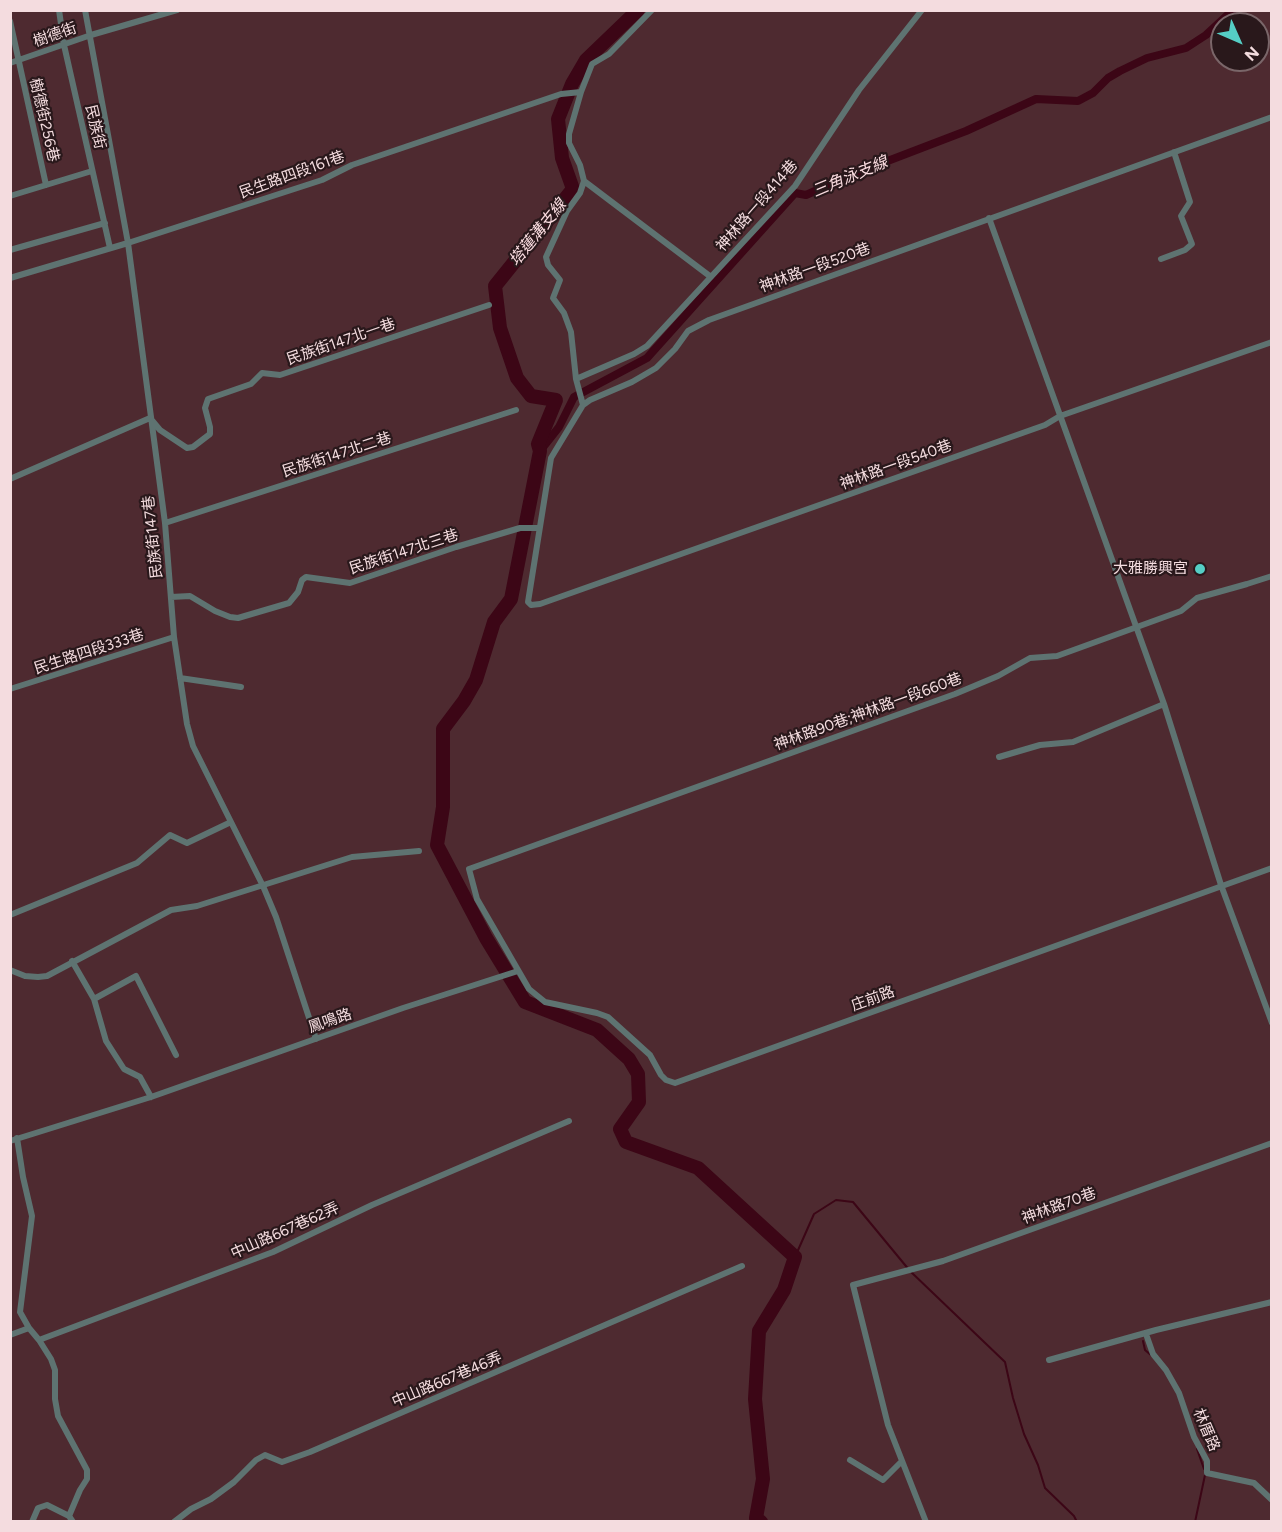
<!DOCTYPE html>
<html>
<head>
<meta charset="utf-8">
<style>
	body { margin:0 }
	#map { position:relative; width:1282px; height:1532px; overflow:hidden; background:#4e2a30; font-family:Figtree,sans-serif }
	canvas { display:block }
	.frame { position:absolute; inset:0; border:12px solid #f4dcdf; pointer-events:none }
	.north { position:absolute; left:1210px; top:12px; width:60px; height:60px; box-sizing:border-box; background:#29181b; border:2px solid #7a6669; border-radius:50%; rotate:135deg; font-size:16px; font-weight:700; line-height:24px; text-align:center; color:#f4dcdf }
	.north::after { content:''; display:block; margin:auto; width:21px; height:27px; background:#55cec5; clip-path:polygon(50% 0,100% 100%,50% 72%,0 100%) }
</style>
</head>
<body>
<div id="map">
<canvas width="1282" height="1532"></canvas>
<div class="frame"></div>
<div class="north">N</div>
</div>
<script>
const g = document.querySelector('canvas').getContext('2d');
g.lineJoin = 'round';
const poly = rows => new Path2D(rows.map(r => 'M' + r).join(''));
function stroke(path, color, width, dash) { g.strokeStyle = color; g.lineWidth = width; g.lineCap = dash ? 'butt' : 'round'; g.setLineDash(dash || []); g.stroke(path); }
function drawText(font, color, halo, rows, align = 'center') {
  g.font = font + ' Figtree,"Noto Sans TC",sans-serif'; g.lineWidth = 4.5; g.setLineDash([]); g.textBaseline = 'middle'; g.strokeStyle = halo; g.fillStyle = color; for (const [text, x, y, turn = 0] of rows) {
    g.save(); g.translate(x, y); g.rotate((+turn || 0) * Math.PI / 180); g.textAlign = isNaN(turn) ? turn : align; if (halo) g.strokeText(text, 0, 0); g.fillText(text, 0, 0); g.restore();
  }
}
const stream = poly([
	[795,1257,814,1214,836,1200,853,1202,910,1271,1005,1362,1013,1398,1024,1434,1038,1465,1045,1488,1074,1516,1077,1522],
	[1143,1341,1145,1350,1152,1356],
	[1197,1449,1204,1469],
	[1195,1522,1205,1475]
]);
const canal = poly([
	[540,451,559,427,574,397,647,358,795,193,806,195,851,175,966,131,1036,99,1078,101,1093,93,1108,78,1120,71,1147,58,1186,48,1206,35,1233,10]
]);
const river = poly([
	[638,10,586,60,572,84,558,119,562,158,573,189,495,286,500,328,517,378,531,396,556,400,538,444,540,451,511,599,494,622,476,680,464,701,443,729,443,807,437,845,486,938,525,1002,597,1030,629,1059,638,1074,639,1102,620,1129,626,1142,698,1168,795,1257,784,1290,759,1331,755,1399,763,1479,756,1518,761,1522]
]);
const street = poly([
	[59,10,64,45,110,248],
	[85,10,128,243,165,523,174,637,187,724,193,746,263,886,276,917,316,1039],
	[10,21,46,185],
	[10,63,91,35,177,10],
	[1272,117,709,320,688,331,675,349,656,368,632,382,590,400,583,405,551,458,528,602,531,605,540,604,1045,425,1060,416,1272,342],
	[584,181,711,277],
	[10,196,92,171],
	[989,218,1164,704,1221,885,1272,1023],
	[10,250,105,223],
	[1161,259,1185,250,1192,244,1181,216,1190,202,1174,152],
	[10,278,128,243,322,180,352,165,561,94,581,92],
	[576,379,634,354,647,346,795,186,859,90,922,10],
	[583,405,576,379,571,332,564,313,553,298,560,280,548,265,546,257,567,211,580,193,584,181,580,165,569,143,569,134,581,92,592,64,609,54,652,10],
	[10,479,150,418,160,430,187,448,193,447,210,434,210,427,205,408,208,399,251,384,262,373,280,375,489,305],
	[165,523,516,410],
	[1272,576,1247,584,1197,598,1181,611,1057,656,1030,658,998,676,955,694,469,869,477,899,529,989,545,1002,597,1013,608,1017,650,1055,661,1075,666,1080,675,1083,1272,868],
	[171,597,190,596,215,611,230,617,238,618,289,603,298,592,302,580,306,577,350,583,456,547,520,528,539,528],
	[180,678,241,687],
	[10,689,174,637],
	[999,757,1040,745,1073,742,1164,704],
	[10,915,137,863,170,835,187,843,231,822],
	[72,961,94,999,106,1041,124,1069,140,1077,151,1097],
	[10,970,25,976,38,977,47,976,171,910,197,906,352,857,419,851],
	[94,999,136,976,176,1055],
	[17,1138,23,1177,32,1216,20,1312,29,1328],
	[10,1141,151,1097,403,1008,518,971],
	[1146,1334,1153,1354,1166,1370,1179,1393,1194,1437,1207,1461,1207,1473,1254,1483,1272,1500],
	[10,1335,29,1328,39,1340,273,1252,372,1205,569,1121],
	[39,1340,51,1359,55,1370,55,1399,58,1416,87,1470,87,1479,80,1490,69,1516],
	[1049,1360,1156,1330,1272,1302],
	[850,1460,883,1480,901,1462],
	[32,1522,38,1508,47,1505,69,1516,73,1522],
	[174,1522,191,1509,211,1499,234,1482,256,1460,265,1455,282,1462,310,1452,742,1266],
	[926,1522,888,1425,853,1285,943,1261,1272,1143]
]);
const markers = [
	[1200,569,6,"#55cec5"]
];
const streetNames = [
	["樹德街",55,35,-19],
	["樹德街256巷",44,120,77],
	["民族街",95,127,77],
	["民生路四段161巷",292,175,-20],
	["神林路一段414巷",757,206,-49],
	["神林路一段520巷",815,268,-20],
	["民族街147北一巷",341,342,-19],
	["民族街147北二巷",337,455,-18],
	["神林路一段540巷",896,465,-20],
	["民族街147巷",153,537,-96],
	["民族街147北三巷",404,552,-18],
	["民生路四段333巷",89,652,-18],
	["神林路90巷;神林路一段660巷",868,712,-20],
	["庄前路",873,999,-20],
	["鳳鳴路",330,1021,-19],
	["神林路70巷",1059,1206,-20],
	["中山路667巷62弄",285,1231,-24],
	["中山路667巷46弄",447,1380,-23],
	["林厝路",1206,1430,67]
];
const poiNames = [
	["大雅勝興宮",1188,569]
];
const waterNames = [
	["三角泳支線",850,177,-23],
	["塔蓮溝支線",538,233,-51]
];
stroke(stream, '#3c0616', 2);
stroke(canal, '#3c0616', 8);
stroke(river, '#3c0616', 14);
stroke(street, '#5e7371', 6);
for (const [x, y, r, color] of markers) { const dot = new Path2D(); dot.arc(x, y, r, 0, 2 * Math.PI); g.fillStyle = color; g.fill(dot); stroke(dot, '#29181b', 2); }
drawText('15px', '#f4dcdf', '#29181b', streetNames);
drawText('15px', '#f4dcdf', '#29181b', poiNames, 'right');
drawText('italic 16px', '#fadce0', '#29181b', waterNames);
</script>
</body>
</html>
